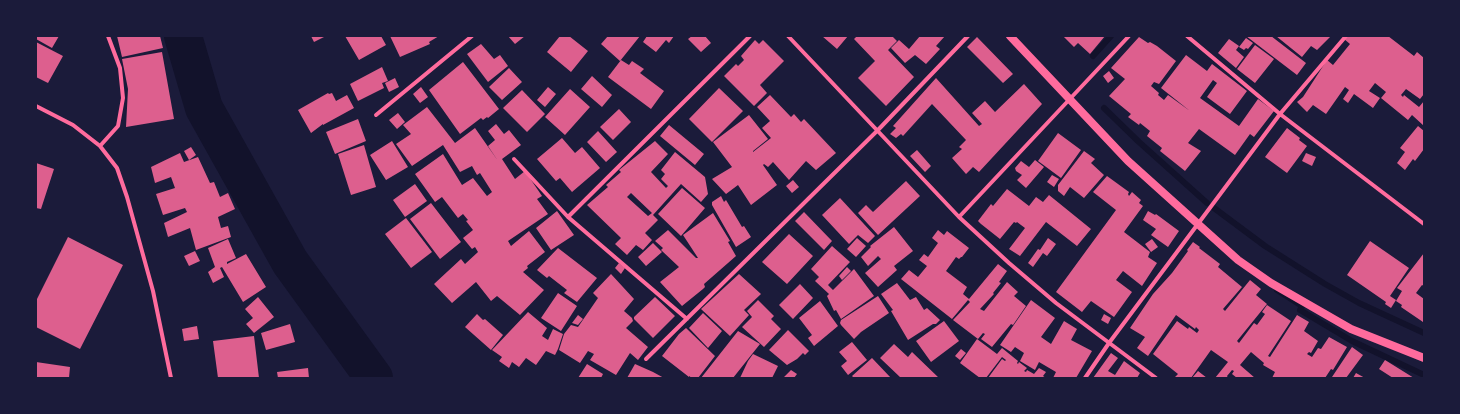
<!DOCTYPE html>
<html>
<head>
<meta charset="utf-8">
<style>
	body { margin:0 }
	#map { position:relative; width:1460px; height:414px; overflow:hidden; background:#1b1b3a; font-family:"DM Sans",sans-serif }
	canvas { display:block }
	.frame { position:absolute; inset:0; border:37px solid #1b1b3a; pointer-events:none }
</style>
</head>
<body>
<div id="map">
<canvas width="1460" height="414"></canvas>
<div class="frame"></div>
</div>
<script>
const g = document.querySelector('canvas').getContext('2d');
g.lineJoin = 'round';
const poly = rows => new Path2D(rows.map(r => 'M' + r).join(''));
function stroke(path, color, width, dash) { g.strokeStyle = color; g.lineWidth = width; g.lineCap = dash ? 'butt' : 'round'; g.setLineDash(dash || []); g.stroke(path); }
function fill(path, color) { g.fillStyle = color; g.fill(path, 'evenodd'); }
const stream = poly([
	[1093,56,1111,36],
	[1104,108,1139,142,1207,203],
	[1214,208,1265,246,1325,284,1359,303,1424,333],
	[1277,290,1302,306,1300,310,1352,341,1424,375]
]);
const river = poly([
	[183,36,204,108,290,262,374,378]
]);
const building = poly([
	[36,36,59,36,52,48,36,39],
	[117,36,160,36,163,48,122,57],
	[311,36,326,36,314,42],
	[345,36,381,36,386,45,359,60],
	[390,36,439,36,429,42,430,44,400,57],
	[508,36,525,36,515,44],
	[560,36,569,36,588,51,571,72,547,52],
	[608,36,640,36,620,61,601,44],
	[647,36,674,36,669,43,666,40,656,52,643,42],
	[692,36,705,36,711,43,701,52,688,39],
	[822,36,848,36,837,49],
	[857,36,892,36,897,41,888,50,914,77,886,106,858,78,875,61,854,39],
	[920,36,945,36,936,46,940,49,926,64,915,55,905,63,891,48,899,40,909,49],
	[1063,36,1105,36,1090,54,1078,43,1074,47],
	[1246,36,1271,36,1306,63,1297,75],
	[1276,36,1331,36,1317,50,1311,46,1302,57],
	[1347,36,1388,36,1414,56,1417,52,1424,58,1424,94,1420,99,1406,89,1401,95,1403,97,1404,95,1419,107,1424,101,1424,126,1412,115,1408,120,1381,98,1386,92,1375,83,1369,91,1380,98,1373,108,1354,94,1348,103,1343,99,1349,90,1345,87,1326,114,1313,105,1307,112,1297,102,1303,97,1327,60,1333,65,1350,44,1344,39],
	[977,37,1013,74,1003,83,967,47],
	[1139,37,1148,43,1150,42,1157,46,1176,61,1159,84,1154,82,1151,86,1159,93,1158,95,1164,100,1168,95,1190,111,1161,88,1186,55,1207,71,1212,64,1247,91,1230,114,1207,97,1217,83,1213,80,1200,98,1239,126,1258,99,1274,111,1254,137,1250,134,1235,155,1199,129,1188,143,1201,151,1185,171,1160,151,1162,148,1147,136,1150,131,1140,123,1139,125,1128,117,1131,114,1109,96,1125,79,1111,68],
	[1246,38,1253,43,1248,49,1246,48,1244,50,1239,47],
	[1229,39,1239,46,1236,50,1244,57,1236,68,1218,53],
	[755,40,759,44,763,40,784,61,760,85,767,93,754,106,724,76,736,64,738,66,744,60,741,56],
	[36,42,63,56,48,83,36,77],
	[481,44,494,59,500,55,508,66,488,82,467,54],
	[1255,45,1274,59,1255,83,1237,69],
	[162,52,174,119,126,127,128,89,122,59],
	[621,60,629,65,632,61,644,69,640,73,664,91,651,109,608,77],
	[463,62,499,109,488,118,487,117,483,120,481,118,460,134,429,90],
	[382,67,388,81,382,83,384,88,358,101,350,84],
	[509,68,522,82,502,100,489,87],
	[1109,71,1114,78,1108,83,1103,76],
	[592,76,612,95,602,107,581,89],
	[395,78,399,87,389,92,385,83],
	[936,78,979,126,982,124,972,113,985,101,995,112,1024,84,1042,104,979,172,973,167,966,174,952,158,962,149,959,147,966,140,932,104,903,136,901,134,896,138,890,134,896,128,893,126],
	[421,87,428,97,420,103,413,94],
	[548,87,556,94,545,107,537,100],
	[719,88,743,111,712,142,689,119],
	[570,89,590,107,565,135,545,117],
	[522,90,545,114,527,132,503,108],
	[328,93,329,94,332,93,336,101,347,95,354,108,323,125,323,124,311,133,298,110],
	[770,95,791,117,794,114,801,122,804,119,836,153,816,170,806,161,789,180,773,162,768,167,764,164,763,165,777,185,751,205,738,185,726,194,712,179,732,167,713,142,749,115,768,139,753,151,753,152,771,138,762,128,770,121,757,107],
	[427,107,455,143,475,128,498,161,488,146,495,140,488,131,496,124,504,134,509,130,521,145,502,159,515,179,525,171,542,196,537,199,548,214,508,241,511,246,529,231,545,252,527,266,528,268,523,272,544,290,520,315,497,296,491,301,476,282,452,303,434,284,461,259,465,264,478,252,475,247,472,249,463,238,473,230,466,221,468,220,463,214,458,218,442,197,435,202,415,174,443,154,462,185,473,178,487,196,492,192,480,173,477,175,472,166,460,172,443,145,412,166,396,144,411,134,403,125],
	[619,109,631,122,613,140,600,127],
	[398,113,405,122,397,129,389,120],
	[358,119,366,141,335,154,326,132],
	[669,125,704,154,695,165,660,136],
	[1418,126,1424,131,1424,149,1415,161,1413,159,1405,170,1397,163,1405,152,1400,148],
	[1287,128,1300,138,1299,140,1307,146,1287,173,1265,157],
	[598,131,617,152,606,162,587,142],
	[1058,133,1081,150,1061,178,1038,161],
	[562,138,575,153,582,147,600,168,572,192,560,178,556,181,537,159],
	[392,141,408,167,386,180,370,155],
	[655,141,668,154,651,172,666,188,668,186,661,179,665,174,661,170,675,152,705,177,708,194,701,202,681,184,653,215,658,220,645,233,652,240,643,250,636,245,627,255,615,244,621,238,587,205,608,187,606,185,621,172,619,170],
	[631,193,652,213,648,216,627,197],
	[364,145,376,187,351,195,338,154],
	[191,147,196,155,189,160,184,151],
	[917,150,931,166,925,172,910,156],
	[1084,151,1095,159,1091,163,1104,175,1084,198,1070,187,1064,196,1058,191,1058,185],
	[180,153,184,162,198,157,210,183,214,182,220,197,228,193,235,209,218,217,221,228,228,226,231,237,196,250,190,228,168,237,164,223,187,212,185,208,163,215,156,194,175,188,171,177,155,183,151,167],
	[1306,153,1316,157,1312,166,1302,161],
	[1035,160,1044,167,1026,188,1017,180,1022,175,1016,171,1015,168,1021,161,1029,167],
	[36,163,54,169,41,209,36,208],
	[1052,175,1059,179,1054,187,1047,182],
	[1107,176,1129,192,1128,194,1129,196,1132,192,1141,200,1139,203,1143,206,1124,232,1150,252,1148,257,1157,263,1142,286,1123,271,1116,280,1132,292,1114,317,1091,301,1082,312,1056,292,1116,210,1093,192],
	[793,180,799,187,792,193,786,186],
	[906,181,920,196,878,235,858,213,866,205,873,212],
	[415,184,427,201,405,217,393,200],
	[682,188,705,208,681,236,658,214],
	[1007,189,1029,206,1036,197,1043,202,1049,195,1091,229,1077,246,1046,222,1020,256,1009,249,1025,228,1017,222,1016,223,1014,222,1000,239,981,224,978,221,991,204,993,206],
	[721,196,724,202,726,200,742,227,744,226,751,237,736,247,712,205,712,202],
	[840,198,875,236,868,243,858,235,849,244,822,215],
	[431,203,461,242,440,259,410,219],
	[557,211,574,235,551,250,536,228],
	[1148,211,1155,215,1156,214,1179,231,1168,247,1151,235,1156,229,1143,220],
	[804,212,832,241,824,250,795,221],
	[713,213,730,241,728,242,736,256,704,284,705,287,703,289,682,306,660,282,679,267,661,250,663,248,655,241,668,230,696,258,698,258,683,235],
	[406,218,432,252,411,268,385,234],
	[894,227,913,251,894,266,897,270,878,287,865,273,881,259,878,256,868,266,861,257,871,247,870,246],
	[938,230,944,235,947,231,969,248,962,257,961,257,959,259,956,257,946,271,967,287,963,294,969,299,998,264,1007,271,999,282,1001,283,993,293,994,294,980,309,984,311,1007,282,1018,292,1014,296,1026,306,1013,325,1011,324,992,347,981,339,985,334,983,333,978,339,953,320,970,302,968,300,952,319,901,279,909,270,918,277,927,266,919,260,924,254,928,257,938,243,932,238],
	[789,234,813,256,787,284,762,262],
	[68,237,123,265,80,349,36,327,36,301],
	[857,238,866,246,856,257,847,249],
	[1048,238,1056,244,1047,256,1043,253,1033,267,1028,263,1038,249,1040,250],
	[228,239,236,258,227,262,227,264,246,254,266,287,243,302,222,267,220,268,224,277,213,283,208,272,215,267,208,248],
	[1152,239,1158,247,1151,252,1145,244],
	[1370,241,1409,268,1390,296,1396,300,1391,308,1385,304,1386,302,1347,275],
	[1193,242,1200,247,1199,248,1220,264,1218,267,1242,287,1223,309,1225,311,1250,280,1261,289,1256,295,1267,304,1237,341,1239,343,1254,323,1257,325,1265,314,1262,312,1267,305,1291,321,1268,356,1270,357,1297,315,1309,322,1304,331,1318,341,1311,353,1309,352,1307,354,1312,357,1318,348,1321,349,1329,337,1347,347,1333,370,1331,369,1325,378,1272,378,1275,372,1263,365,1264,363,1251,352,1240,365,1255,378,1237,378,1232,374,1234,371,1232,370,1227,376,1228,378,1215,378,1228,362,1211,350,1191,378,1177,378,1175,377,1178,374,1153,354,1177,321,1188,329,1189,327,1197,333,1199,330,1196,327,1195,329,1176,315,1148,356,1137,348,1145,337,1130,328,1153,294,1172,273,1188,251,1187,250],
	[653,243,662,252,646,266,638,257],
	[832,246,850,262,828,285,833,290,854,269,874,296,841,319,836,310,834,311,827,296,829,294,815,281,819,277,811,269],
	[558,248,597,278,577,302,564,293,567,290,549,276,547,278,537,270],
	[195,251,200,261,189,266,184,256],
	[1424,253,1424,286,1422,285,1416,293,1424,299,1423,322,1401,307,1402,305,1396,301,1402,291,1397,288],
	[619,263,625,268,621,274,615,268],
	[847,267,851,271,842,280,839,276],
	[611,274,634,299,624,311,632,318,633,321,626,328,648,347,638,360,630,353,616,375,590,360,594,354,588,351,580,363,559,350,564,334,571,325,578,327,598,298,593,293],
	[739,274,761,294,744,310,749,315,730,336,701,309],
	[897,283,910,300,916,297,924,310,927,308,940,320,936,324,933,324,908,340,891,311,893,310,881,294],
	[800,284,813,298,793,319,779,305],
	[558,293,577,306,561,331,541,318],
	[878,296,889,313,861,332,854,339,841,325,840,323,841,320],
	[258,297,274,317,254,333,246,324,253,318,245,309],
	[655,297,675,316,653,338,634,319,634,317],
	[758,300,774,316,771,319,781,329,764,347,742,327,752,317,747,311],
	[1031,300,1055,318,1041,337,1051,344,1064,321,1077,329,1071,340,1092,351,1076,378,1053,378,1056,372,1039,362,1035,370,1020,361,1024,353,1015,347,1011,352,1000,345],
	[820,301,838,326,814,346,808,338,812,335,799,318],
	[528,312,547,328,542,336,548,340,553,329,563,334,558,349,555,355,546,351,536,365,526,358,519,367,512,362,509,368,499,361,502,357,492,350],
	[703,313,722,331,708,348,689,328],
	[477,314,483,320,485,319,503,335,491,350,465,327],
	[1104,314,1111,318,1108,324,1101,320],
	[578,315,583,319,578,325,572,323],
	[944,321,959,341,931,362,916,341],
	[290,324,295,342,266,350,261,333],
	[197,326,199,339,184,341,182,329],
	[686,328,715,356,698,378,692,378,689,376,689,377,662,356,679,334],
	[788,330,809,351,805,355,803,353,797,359,787,365,769,350],
	[738,331,760,344,733,378,701,378],
	[254,336,259,378,218,378,213,341],
	[977,339,997,354,1002,348,1018,361,1017,363,1018,364,1019,362,1027,368,1024,371,1026,372,1027,370,1034,374,1039,368,1046,372,1043,376,1046,378,988,378,1002,359,1005,361,1006,360,1002,357,986,378,980,378,960,363],
	[852,342,867,360,848,375,841,366,847,361,839,352],
	[894,344,908,357,912,352,939,378,901,378,880,358],
	[1352,347,1363,355,1346,378,1334,378,1332,377],
	[961,349,966,353,960,360,955,356],
	[1111,353,1118,358,1108,371,1115,375,1124,361,1140,373,1137,378,1093,378],
	[753,354,778,366,772,378,740,378,748,361],
	[872,358,891,378,854,378,852,376],
	[1385,360,1414,378,1393,378,1379,369],
	[36,362,70,367,69,378,36,378],
	[587,364,603,374,601,378,578,378],
	[635,364,653,372,664,378,627,378],
	[308,368,309,378,278,378,277,372],
	[791,370,797,374,794,378,785,378,784,377],
	[1198,371,1207,378,1192,378],
	[1356,373,1365,378,1353,378]
]);
const minor = poly([
	[788,36,959,217,1009,263,1056,303,1156,378],
	[1187,36,1280,114,1424,224],
	[36,106,73,125,100,146,117,168,127,197,153,291,171,378],
	[376,115,472,36],
	[100,146,118,126,123,98,120,68,108,36],
	[514,159,568,217,687,319],
	[568,217,750,36],
	[959,217,1129,36],
	[646,359,878,130,968,36],
	[1085,378,1109,343,1280,114,1346,36]
]);
const secondary = poly([
	[1010,36,1128,161,1238,260,1271,283,1351,329,1424,358]
]);
stroke(stream, '#12122b', 6);
stroke(river, '#12122b', 38);
fill(building, '#dd5f8e');
stroke(minor, '#ff6b9d', 4);
stroke(secondary, '#ff6b9d', 8);
</script>
</body>
</html>
